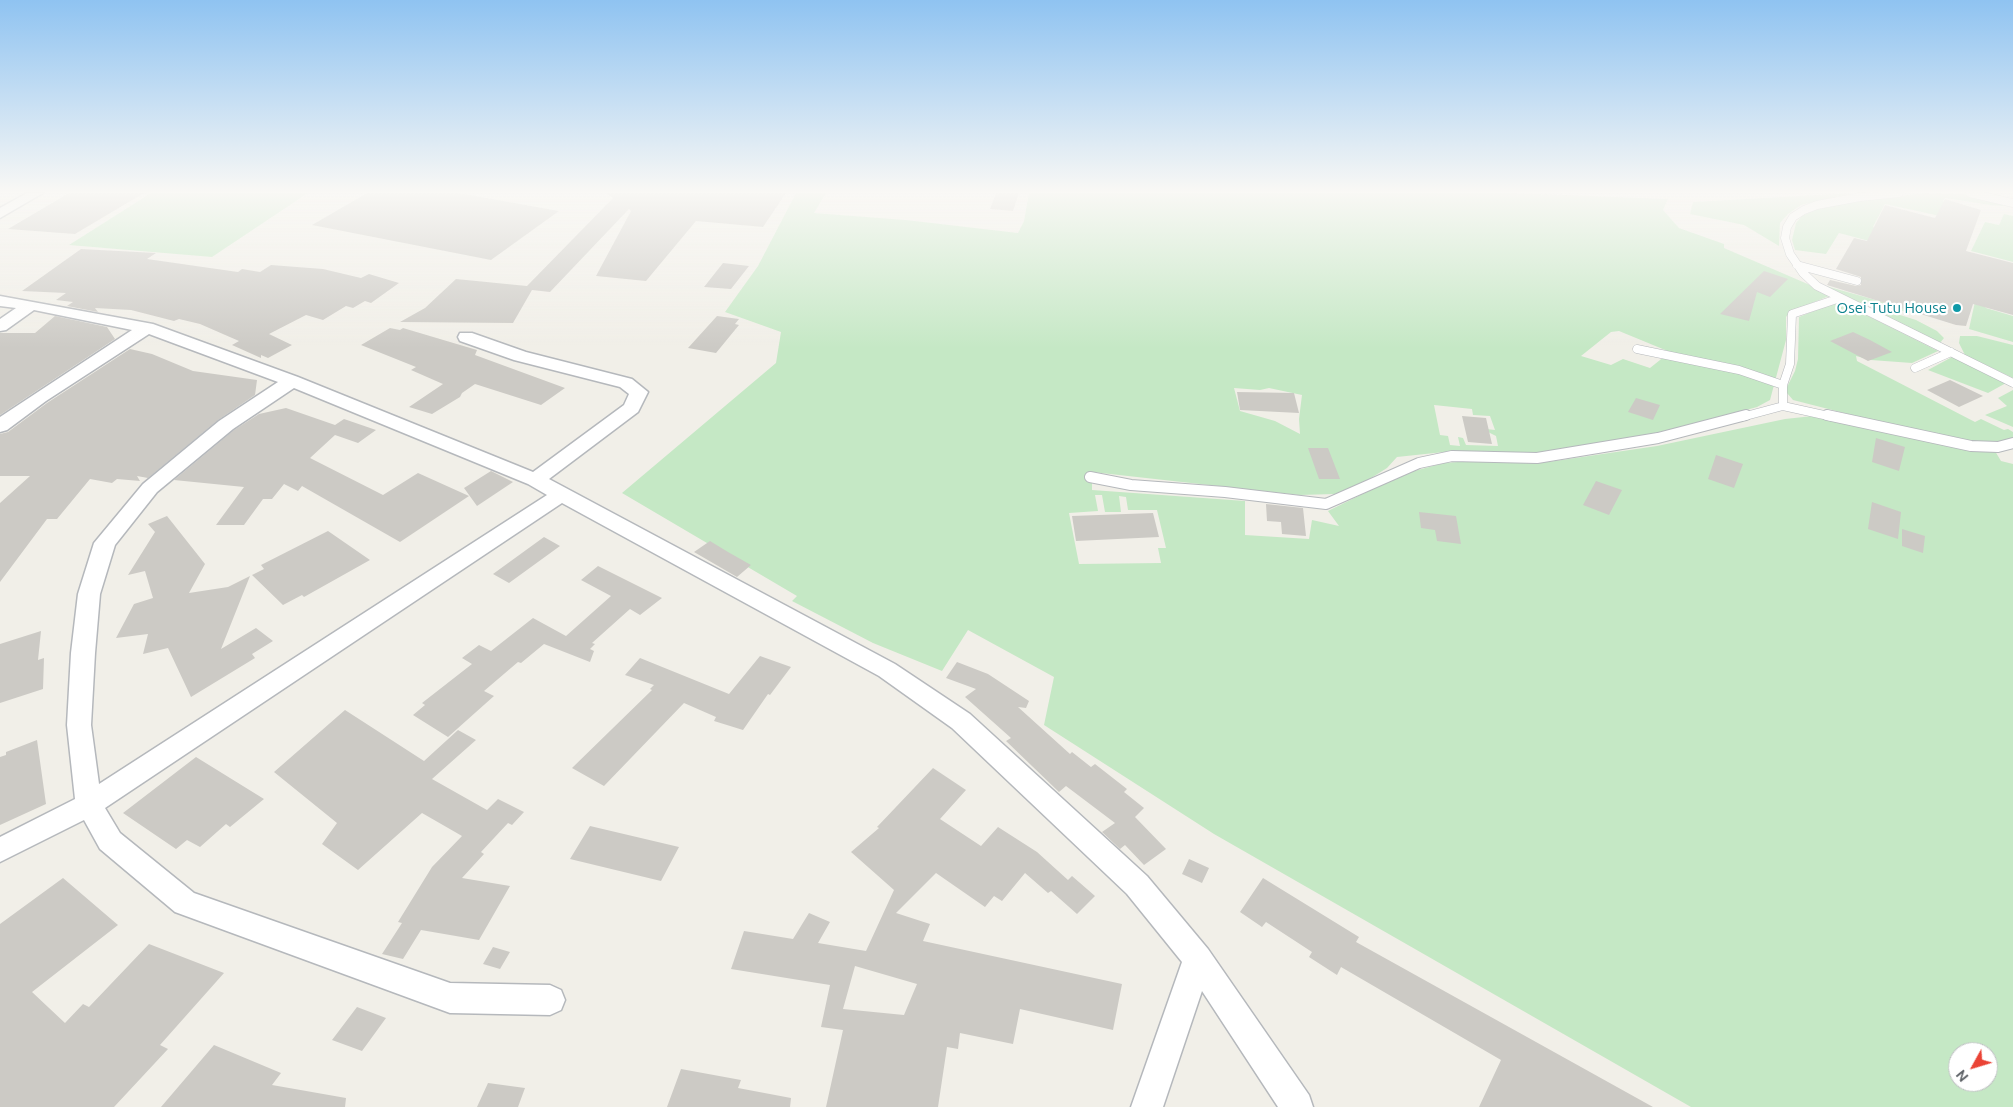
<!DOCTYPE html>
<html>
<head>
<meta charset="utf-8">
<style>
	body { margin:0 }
	#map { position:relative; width:2013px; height:1107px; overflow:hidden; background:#f1efe8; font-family:Ubuntu,sans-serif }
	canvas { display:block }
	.north { position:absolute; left:1948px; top:1042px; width:50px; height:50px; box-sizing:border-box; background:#fff; border:1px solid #bfc1c3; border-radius:50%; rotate:231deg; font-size:14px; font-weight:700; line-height:20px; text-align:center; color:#5f6368 }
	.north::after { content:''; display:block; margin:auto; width:18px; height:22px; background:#ea4335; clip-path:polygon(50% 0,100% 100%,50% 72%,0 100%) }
</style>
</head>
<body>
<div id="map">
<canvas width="2013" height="1107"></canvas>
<div class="north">N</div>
</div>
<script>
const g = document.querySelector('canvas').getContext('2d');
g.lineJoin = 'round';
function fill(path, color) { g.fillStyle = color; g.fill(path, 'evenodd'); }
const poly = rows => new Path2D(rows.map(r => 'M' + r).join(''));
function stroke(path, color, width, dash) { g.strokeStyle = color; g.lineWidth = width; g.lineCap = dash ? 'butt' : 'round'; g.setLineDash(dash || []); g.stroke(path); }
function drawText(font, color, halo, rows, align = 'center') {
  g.font = font + ' Ubuntu,sans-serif'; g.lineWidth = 4.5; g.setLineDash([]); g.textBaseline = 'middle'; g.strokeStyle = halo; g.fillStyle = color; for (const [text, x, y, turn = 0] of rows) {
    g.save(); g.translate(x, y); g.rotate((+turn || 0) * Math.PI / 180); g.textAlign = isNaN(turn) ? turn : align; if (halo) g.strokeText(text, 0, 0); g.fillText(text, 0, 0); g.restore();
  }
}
const green = poly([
	[151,193,308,193,212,257,69,245],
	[796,193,826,193,814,213,906,220,1018,233,1024,221,1029,193,1513,193,1668,199,1663,210,1679,228,1724,244,1724,248,1810,285,1829,296,1790,312,1786,317,1786,340,1770,400,1757,407,1692,425,1632,438,1534,454,1444,452,1397,457,1387,468,1357,487,1335,494,1299,495,1092,472,1092,490,1245,501,1245,535,1309,539,1312,520,1339,526,1328,511,1403,474,1444,463,1497,459,1548,462,1657,446,1785,419,1813,416,1995,451,2001,461,2013,464,2013,1107,1691,1107,1214,834,1044,725,1054,677,968,630,942,671,873,643,792,601,797,596,622,493,776,363,781,332,725,312,758,266],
	[1619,331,1670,352,1650,368,1623,359,1611,365,1581,356,1611,332],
	[1234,388,1260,390,1269,388,1302,395,1299,419,1300,434,1275,421,1240,411],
	[1434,405,1472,409,1473,415,1490,416,1495,430,1486,429,1486,431,1496,436,1498,446,1466,445,1463,438,1458,437,1460,446,1450,445,1448,436,1440,435],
	[1095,495,1102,495,1105,512,1121,512,1119,496,1126,497,1128,510,1157,510,1166,548,1158,548,1161,563,1079,564,1069,513,1098,511],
	[1958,1052,1988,1052,1988,1082,1958,1082],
	[1852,193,1801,205,1788,214,1780,223,1779,246,1744,225,1690,214,1693,202],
	[1923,193,1964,194,2005,204,2002,206,1990,205,1945,198,1943,201,1947,203,1949,218,1885,204,1873,227,1902,235,1873,242,1839,233,1826,254,1795,250,1792,240,1796,223,1802,216,1815,210,1854,202],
	[2004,214,2013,216,2013,262,1971,251,1985,222,1999,225],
	[1826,286,1911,310,1920,301,1913,313,1853,301],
	[1976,297,1986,308,2013,316,2013,342,1969,329],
	[1838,301,1938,351,1912,363,1871,360,1856,356,1857,361,1975,422,1981,419,2004,430,2008,429,2013,432,2013,439,1993,445,1950,440,1793,400,1787,393,1787,387,1795,371,1798,359,1799,317],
	[1871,310,1897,314,1916,320,1937,331,1944,338,1940,343],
	[1960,336,1977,336,2013,345,2013,378,1965,355,1959,343],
	[1952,357,2006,383,1988,393,1928,370],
	[2013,390,2013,427,1985,415,2007,406,1998,398]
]);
const building = poly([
	[69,193,144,193,75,234,8,229],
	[367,193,459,193,559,211,491,260,312,225],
	[606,193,786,193,763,227,696,221,646,281,596,276,631,211,629,209,550,292,532,290,513,323,400,322,425,308,456,279,527,286,613,198],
	[996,193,1019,193,1013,211,990,209],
	[1945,199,1981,210,1966,251,2013,263,2013,315,1973,304,1966,326,1956,325,1827,285,1830,280,1856,286,1861,285,1861,277,1836,269,1854,238,1867,241,1885,205,1935,218],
	[81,249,156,253,147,259,238,272,242,269,260,272,271,265,323,269,361,278,369,274,399,283,371,303,365,301,353,308,346,306,323,320,306,315,269,334,292,345,268,358,261,355,261,358,232,345,239,341,200,324,179,319,174,321,131,310,95,308,98,312,67,306,73,302,56,300,66,293,22,291],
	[723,263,749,266,731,289,704,287],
	[1764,271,1788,279,1770,297,1757,292,1749,321,1720,314],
	[55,316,107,327,115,339,0,415,0,333,35,333],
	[717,316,739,319,735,324,739,325,716,353,688,348],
	[390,328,400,330,403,328,477,350,475,355,565,388,541,405,475,384,462,393,460,397,432,414,409,407,443,384,411,370,416,367,361,345],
	[1853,332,1870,340,1892,352,1868,361,1830,341],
	[130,349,152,354,193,371,257,380,255,395,218,420,148,478,137,476,140,481,117,479,112,483,90,479,57,519,47,519,0,582,0,503,30,476,0,476,0,434,8,432,47,403],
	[1950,380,1983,396,1959,407,1927,390],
	[1237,392,1294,393,1299,413,1240,410],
	[1636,398,1660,405,1653,420,1628,412],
	[286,408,335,425,344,419,376,430,358,443,335,435,310,458,383,495,418,473,469,496,400,542,302,486,298,491,284,484,272,499,263,499,244,525,216,525,244,487,174,480,234,430,259,414],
	[1462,416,1486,418,1492,444,1468,442],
	[1876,438,1905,447,1899,471,1872,462],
	[1308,448,1328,448,1340,479,1319,479],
	[1716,455,1743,464,1734,488,1708,479],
	[491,471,513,482,477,506,464,488],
	[1596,481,1622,490,1609,515,1583,505],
	[1872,502,1901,512,1898,539,1868,529],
	[1266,504,1303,508,1306,536,1282,534,1281,522,1267,521],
	[1419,512,1456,516,1461,544,1437,541,1435,530,1421,528],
	[1153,513,1159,537,1076,541,1072,516],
	[167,516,205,564,189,593,228,587,250,576,221,649,256,628,273,641,252,654,255,658,191,697,168,648,143,654,148,634,116,638,134,604,153,598,145,571,128,575,155,532,148,524],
	[1902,529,1925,536,1923,553,1902,546],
	[328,531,370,560,304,597,302,595,283,605,252,575,264,569,261,565],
	[544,537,560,546,509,583,493,574],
	[710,541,728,552,751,565,737,577,694,552],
	[598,566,662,598,640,615,630,609,592,643,595,644,590,649,594,651,590,662,544,644,521,663,518,662,484,691,494,696,448,737,413,715,425,705,422,703,472,664,462,658,479,645,491,651,533,618,566,636,611,596,581,580],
	[41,631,38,660,44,658,43,689,0,703,0,644],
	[760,656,791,667,770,695,768,694,743,730,714,721,716,717,684,703,604,786,572,768,652,690,650,689,654,685,625,675,640,658,729,694],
	[957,662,988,674,1029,701,1026,708,1018,707,1070,754,1072,752,1091,767,1095,764,1127,789,1124,792,1144,808,1135,817,1166,849,1144,865,1125,845,1120,849,1102,832,1115,823,1066,786,1059,792,1006,741,1011,738,965,697,976,689,946,678],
	[345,710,424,761,458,730,476,740,432,779,487,810,498,799,524,812,512,825,508,823,481,852,484,854,462,878,510,886,479,940,421,930,403,959,382,954,402,923,398,922,432,867,462,836,422,813,358,870,322,844,337,823,274,772],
	[37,740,46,804,0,825,0,757,6,755,6,752],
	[196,757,264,799,230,827,226,824,200,847,187,840,176,849,123,813],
	[933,768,966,790,940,819,981,846,998,827,1037,852,1068,880,1072,876,1095,896,1077,914,1051,891,1048,893,1025,873,1002,901,994,896,985,907,936,873,896,913,930,924,923,941,1122,984,1113,1030,1020,1009,1013,1044,960,1033,958,1049,947,1047,938,1107,826,1107,843,1030,821,1027,830,985,731,969,744,931,793,939,809,913,830,922,818,943,866,951,894,890,851,852,879,828,877,827],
	[855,966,917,984,904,1015,843,1009],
	[590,826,679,847,661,881,570,859],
	[1189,859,1209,868,1202,883,1182,874],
	[63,878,118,925,32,992,65,1023,83,1004,89,1007,149,944,224,973,160,1045,168,1049,114,1107,0,1107,0,924],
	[1263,878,1359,937,1356,942,1653,1107,1479,1107,1501,1060,1341,967,1337,975,1309,957,1312,952,1266,922,1262,927,1240,912],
	[493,947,510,952,500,969,483,964],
	[357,1007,386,1018,362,1051,332,1040],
	[214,1045,281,1073,272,1085,346,1098,345,1107,161,1107],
	[681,1069,741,1080,738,1088,791,1098,790,1107,667,1107],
	[488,1083,525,1088,518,1107,477,1107]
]);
const serviceFar1 = poly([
	[1899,193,1860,197,1817,205,1804,210,1793,217,1787,227,1785,238,1790,254,1803,273,1817,286,2013,383],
	[1970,193,2013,203],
	[1797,265,1857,281],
	[1637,349,1739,370,1783,385],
	[1915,368,1951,352],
	[1783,406,1833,417],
	[1742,417,1783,406,1783,385,1790,364,1792,314,1840,298]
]);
const service = poly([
	[1827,415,1971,446,1998,447,2013,443],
	[1090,477,1131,485,1225,492,1326,504,1419,463,1452,456,1537,458,1658,438,1746,415]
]);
const minor = poly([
	[27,193,43,193,0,218,0,208,27,193],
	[0,296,153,324,298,377,533,472,624,405,629,394,620,387,514,360,460,341,458,337,460,333,472,333,526,352,632,379,648,392,638,412,549,479,895,664,970,714,1147,876,1208,949,1309,1095,1313,1107,1278,1107,1202,991,1163,1107,1131,1107,1182,962,1127,894,952,728,879,676,562,503,105,808,120,833,194,893,450,983,550,985,561,990,565,1000,561,1010,550,1015,450,1013,175,912,100,849,84,820,0,862,0,837,75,799,67,725,71,653,78,594,94,543,143,484,219,421,278,382,149,334,46,401,7,430,0,432,0,417,132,330,34,310,6,330,0,331,0,319,16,308,0,306,0,296],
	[294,388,528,484,547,495,99,784,91,725,95,653,100,594,115,545,157,492,233,429,294,388]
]);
const markers = [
	[1957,308,5,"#0f9aa8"]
];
const farCulturenames = [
	["Osei Tutu House",1947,308]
];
fill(green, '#c5e8c5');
fill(building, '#cccac5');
stroke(serviceFar1, '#b5b8bc', 9);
stroke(service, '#b5b8bc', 12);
stroke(minor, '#b5b8bc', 3);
stroke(serviceFar1, '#fff', 8);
stroke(service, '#fff', 10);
fill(minor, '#fff');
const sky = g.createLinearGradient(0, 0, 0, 348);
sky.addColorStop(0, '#8fc3f1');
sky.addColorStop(0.55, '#f9f8f5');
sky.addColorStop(1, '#f9f8f500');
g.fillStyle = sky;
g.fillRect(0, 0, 2013, 348);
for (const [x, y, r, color] of markers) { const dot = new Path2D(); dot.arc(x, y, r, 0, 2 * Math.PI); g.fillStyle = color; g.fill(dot); stroke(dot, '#fff', 2); }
drawText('15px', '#0d838f', '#fff', farCulturenames, 'right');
</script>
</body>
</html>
